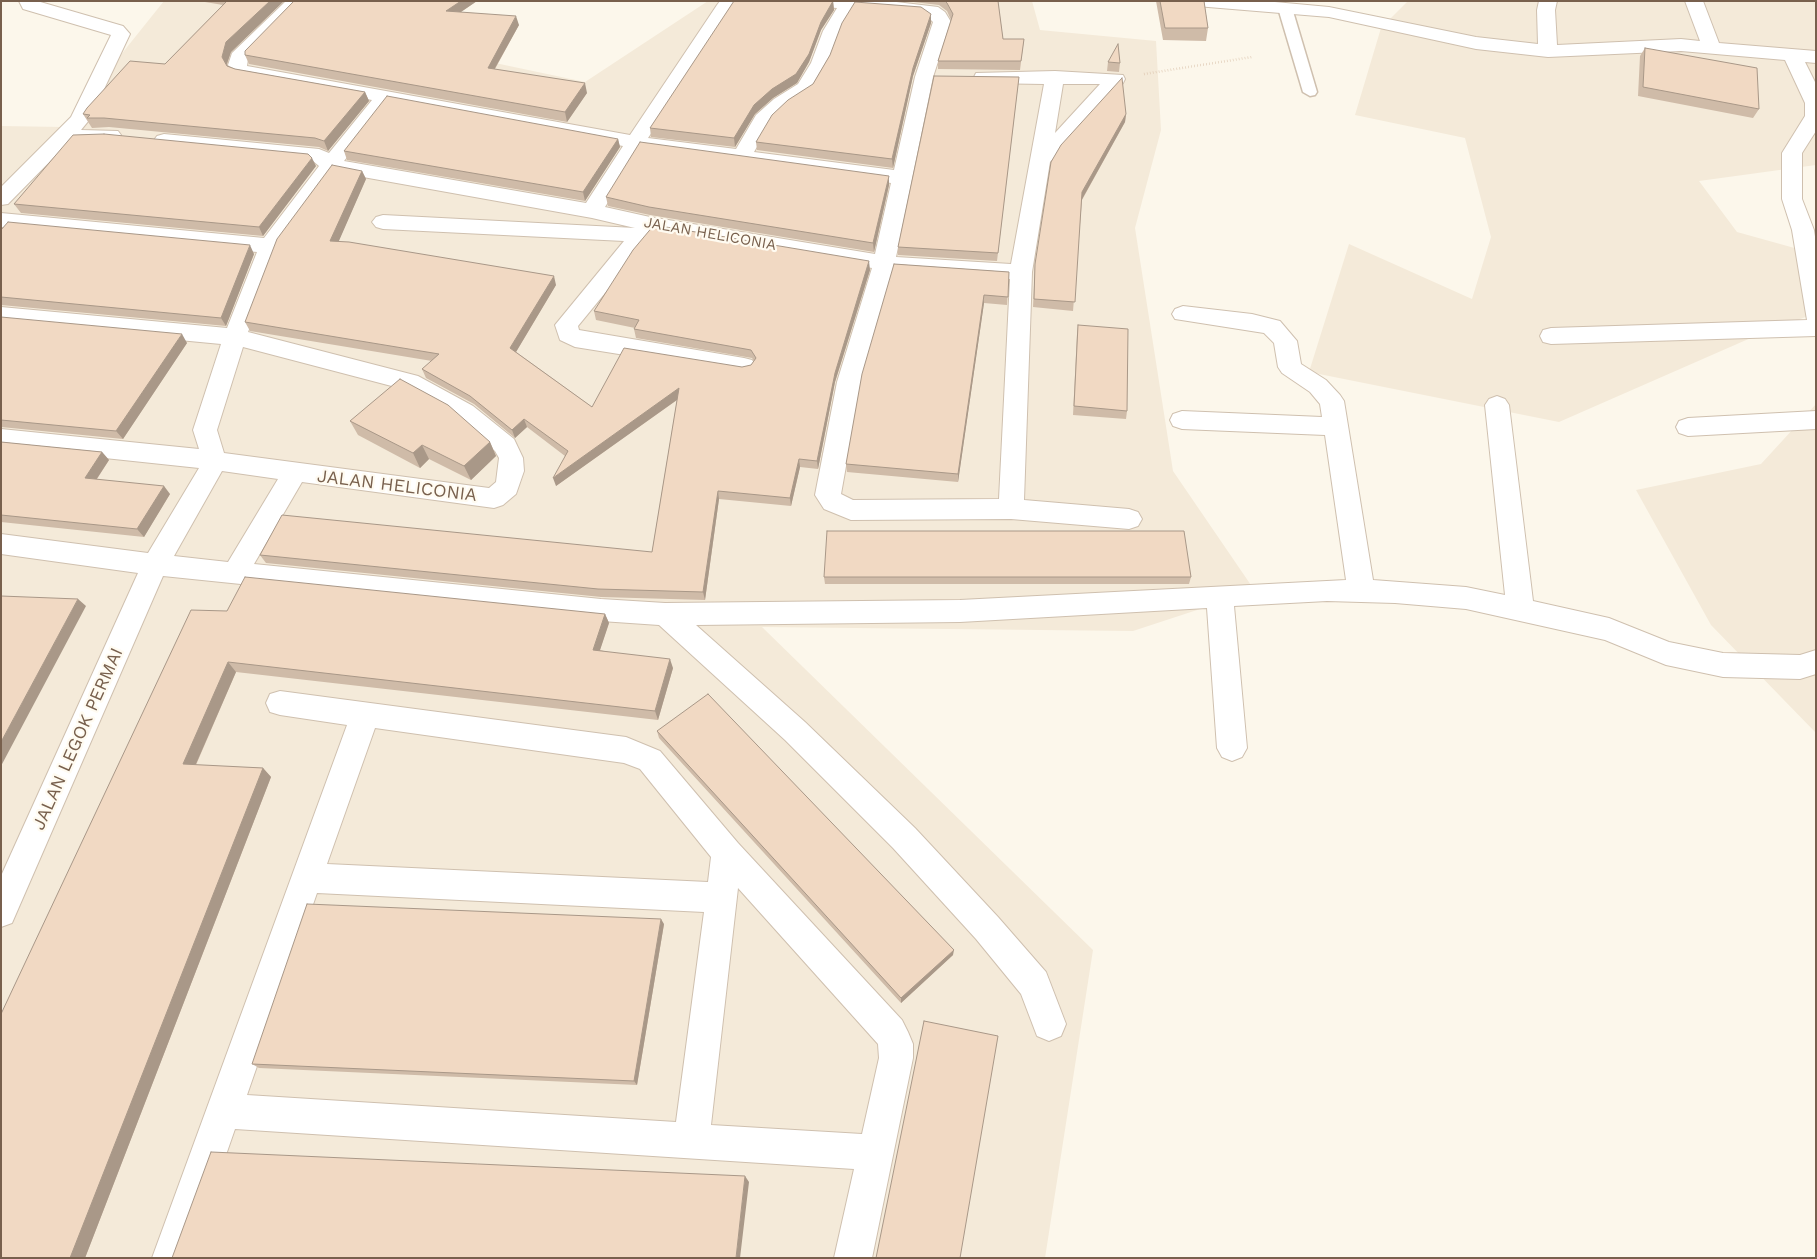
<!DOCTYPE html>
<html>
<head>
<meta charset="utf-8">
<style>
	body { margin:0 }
	#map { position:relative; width:1817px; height:1259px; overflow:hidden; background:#fcf7eb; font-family:"Work Sans",sans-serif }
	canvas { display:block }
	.frame { position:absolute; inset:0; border:2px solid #78604d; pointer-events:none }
</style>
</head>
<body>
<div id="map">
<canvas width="1817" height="1259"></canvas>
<div class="frame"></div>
</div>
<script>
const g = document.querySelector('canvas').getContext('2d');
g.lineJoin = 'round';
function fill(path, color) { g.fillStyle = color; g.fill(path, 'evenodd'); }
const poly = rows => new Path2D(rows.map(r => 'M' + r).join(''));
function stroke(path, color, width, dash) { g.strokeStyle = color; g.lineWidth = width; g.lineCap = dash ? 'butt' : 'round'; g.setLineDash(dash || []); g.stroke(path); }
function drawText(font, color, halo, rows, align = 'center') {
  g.font = font + ' "Work Sans",sans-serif'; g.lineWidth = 4.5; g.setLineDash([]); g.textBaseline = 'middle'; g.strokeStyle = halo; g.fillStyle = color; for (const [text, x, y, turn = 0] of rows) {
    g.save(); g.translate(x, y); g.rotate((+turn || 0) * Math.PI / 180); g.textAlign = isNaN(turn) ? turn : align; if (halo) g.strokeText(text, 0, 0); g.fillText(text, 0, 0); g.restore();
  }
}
const residential = poly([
	[164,1,403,1,372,37,585,82,708,1,1032,1,1040,30,1156,41,1161,130,1135,228,1173,471,1255,591,1133,631,762,627,1093,950,1045,1258,1,1258,1,126,63,127],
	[1408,1,1816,1,1816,165,1699,181,1737,232,1816,254,1816,313,1753,337,1559,422,1309,372,1349,244,1472,299,1491,237,1465,138,1355,115,1381,28],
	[1816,404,1816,733,1711,625,1636,490,1761,464]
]);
const path = poly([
	[1144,74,1252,57]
]);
const lane = poly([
	[1285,4,1292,8,1317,92,1315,95,1310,96,1303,92,1278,8,1285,4]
]);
const street = poly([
	[19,1,37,1,123,26,130,34,90,119,81,130,118,131,121,135,118,139,69,142,8,204,1,205,1,187,71,117,111,35,23,9,19,1],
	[286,1,305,1,248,59,247,66,630,135,717,5,720,1,739,1,648,138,736,149,756,115,774,99,798,84,811,63,823,31,837,8,811,6,805,5,802,1,888,1,938,7,945,12,951,22,933,77,896,257,1011,264,1044,84,983,83,976,81,974,77,976,73,1055,71,1123,75,1125,79,1123,83,1050,162,1032,272,1024,500,1129,509,1138,512,1142,519,1138,526,1129,529,1011,519,851,520,824,509,815,495,837,382,872,268,655,232,578,326,579,330,744,358,752,360,756,366,752,372,744,374,575,347,560,340,555,325,624,241,383,229,376,227,372,222,376,217,383,215,635,228,592,218,335,172,280,247,248,332,418,376,473,406,514,439,523,458,524,471,516,494,503,505,494,508,302,482,254,564,601,599,665,603,960,600,1346,580,1325,435,1182,429,1173,426,1170,420,1173,414,1182,411,1322,417,1320,404,1310,392,1282,373,1278,367,1274,343,1264,333,1175,319,1172,314,1175,309,1183,306,1252,314,1280,321,1297,341,1301,364,1326,380,1340,395,1344,401,1373,580,1466,587,1505,595,1485,405,1489,399,1497,396,1505,399,1509,405,1533,601,1609,618,1669,642,1723,653,1800,655,1816,650,1816,674,1800,679,1723,677,1666,665,1605,640,1466,609,1395,603,1327,601,1234,606,1247,748,1242,757,1232,761,1222,757,1217,748,1207,608,960,622,696,625,805,722,915,828,998,917,1046,972,1066,1024,1061,1036,1049,1041,1037,1036,1021,994,976,939,893,848,785,740,659,625,601,621,163,576,12,923,1,927,1,876,138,573,1,554,1,534,148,553,199,468,1,447,1,429,199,449,193,430,221,344,1,323,1,307,227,328,257,252,1,227,1,213,264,238,319,166,313,161,164,146,157,144,154,140,157,136,164,134,319,149,329,153,372,100,240,76,233,74,228,65,232,53,286,1],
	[854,9,921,14,926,15,933,22,915,77,894,170,754,152,771,122,788,107,812,92,829,63,841,31,854,9],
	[1063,84,1100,84,1055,133,1063,84],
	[390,103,623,146,586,203,344,161,390,103],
	[641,149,891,183,875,254,650,217,605,207,641,149],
	[893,271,1010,279,999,499,853,500,841,494,861,382,893,271],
	[243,347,403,389,455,418,495,451,499,458,496,482,489,488,224,453,217,430,243,347],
	[222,471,278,479,228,562,174,556,222,471],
	[1187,1,1264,1,1329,7,1476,37,1538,44,1537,10,1539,1,1557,1,1555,10,1557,45,1681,39,1700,41,1685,1,1703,1,1719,43,1816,51,1816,63,1805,62,1816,84,1816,131,1802,153,1802,199,1814,230,1816,243,1816,336,1551,344,1543,342,1540,336,1543,330,1551,328,1807,320,1792,230,1782,199,1782,153,1805,116,1805,103,1785,60,1681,51,1548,57,1476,49,1329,17,1196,6,1190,5,1187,1],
	[1816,411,1816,429,1688,436,1679,433,1676,427,1679,421,1688,418,1816,411],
	[280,691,626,737,660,751,738,843,902,1020,908,1032,913,1044,913,1058,872,1258,834,1258,854,1169,235,1129,190,1258,152,1258,347,725,280,715,270,712,266,703,270,694,280,691],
	[375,728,624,763,640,769,711,857,708,882,327,864,375,728],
	[738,888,878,1044,879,1058,862,1134,711,1125,738,888],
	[317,893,704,912,676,1122,247,1095,317,893]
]);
const wall = poly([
	[199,1,284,1,231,52,227,65,235,69,365,92,369,101,328,151,319,147,109,127,92,128,83,114,165,64,223,5],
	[294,1,477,1,461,12,519,25,495,69,587,93,567,122,249,64,245,55],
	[833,1,834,10,821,30,809,62,797,83,773,98,755,114,735,147,651,137,650,128],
	[905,1,998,1,1003,39,1024,39,1020,70,938,69,938,61,951,20,947,11,939,5],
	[1156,1,1204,1,1208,28,1206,41,1163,40],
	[931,14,931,23,913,76,893,168,757,150,756,142,813,84,830,55],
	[1645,48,1759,109,1753,118,1638,96,1640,56],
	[1108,62,1120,63,1119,72,1107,71],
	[1019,77,997,261,898,255,898,247],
	[1126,114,1125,122,1082,200,1073,311,1033,307,1035,264],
	[618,139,620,147,585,201,347,160,344,151],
	[316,166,263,236,21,213,14,204],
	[362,171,366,179,338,242,556,285,516,352,592,407,751,365,754,361,752,358,636,338,634,329,635,328,596,320,594,311,870,270,835,382,818,469,800,467,791,506,719,499,705,600,601,597,266,563,260,555,652,552,677,400,556,486,565,456,527,427,515,438,474,404,426,378,422,369,432,361,250,331,245,322],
	[889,185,874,252,650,215,608,206,606,197],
	[1,230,254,254,226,326,1,305],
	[894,264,1009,272,1007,305,984,303,958,482,847,472,846,464],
	[1,317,187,343,123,439,1,427],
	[1078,325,1127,411,1126,419,1073,415,1077,334],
	[350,421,490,442,496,456,471,480,429,459,420,468,358,435],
	[1,442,102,452,109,460,97,479,170,494,144,537,1,522],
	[824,577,1191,577,1189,584,825,584],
	[227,611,605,614,609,623,600,650,673,668,658,720,236,672,196,765,263,768,271,777,85,1258,1,1258],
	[657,731,953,955,901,1003,659,738],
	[664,924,637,1085,259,1068,252,1064]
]);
const shadedWall = poly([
	[270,1,284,1,231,52,226,66,222,57,226,42],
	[461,1,477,1,449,20,446,11],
	[833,1,834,10,821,30,809,62,797,83,773,98,755,114,735,147,734,138,754,105,821,22],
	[931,14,931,23,913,76,893,168,892,159,913,68],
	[516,16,519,25,490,77,488,68],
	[585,83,587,93,567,122,565,112],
	[365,92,369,101,328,151,324,141],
	[1126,114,1125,122,1081,201,1082,192],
	[618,139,620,147,585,201,583,192],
	[312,158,316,166,263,236,259,227],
	[362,171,366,179,335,250,330,241],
	[889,176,889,185,874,252,873,243],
	[250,245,254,254,226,326,221,318],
	[869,261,870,270,835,382,818,469,817,461,835,373],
	[554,276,556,285,513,357,510,348],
	[984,295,984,303,958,482,958,474],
	[182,334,187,343,123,439,116,431],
	[679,388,681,397,556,486,553,478],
	[524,419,527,427,515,438,512,430],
	[490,442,496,456,471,480,464,466],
	[422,445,429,459,420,468,413,453],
	[102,452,109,460,92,486,85,478],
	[799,459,800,467,791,506,790,498],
	[164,486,170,494,144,537,137,529],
	[718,491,719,499,705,600,703,592],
	[78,599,86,606,1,766,1,742],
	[605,614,609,623,597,659,593,650],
	[670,659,673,668,658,720,655,711],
	[228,662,236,672,192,773,183,764],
	[263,768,271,777,85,1258,70,1258],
	[661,919,664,924,637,1085,634,1081],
	[954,950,953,955,901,1003,901,998],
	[745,1176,749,1182,740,1258,736,1258]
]);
const building = poly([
	[227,1,270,1,226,42,222,57,227,66,235,69,365,92,324,141,315,138,104,118,87,118,90,115,83,114,87,108,130,61,165,64,227,1],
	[294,1,461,1,446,11,516,16,488,68,585,83,565,112,245,55,245,51,294,1],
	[734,1,833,1,821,22,809,54,796,74,772,89,754,105,734,138,650,128,734,1],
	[945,1,998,1,1003,39,1024,39,1021,61,938,61,953,14,947,3,945,1],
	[1160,1,1204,1,1208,28,1165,28,1160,1],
	[855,2,921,7,931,14,913,68,892,159,756,142,772,115,788,100,813,84,830,55,842,23,855,2],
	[1118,44,1120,63,1108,62,1118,44],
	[1645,48,1757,68,1759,109,1643,87,1645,48],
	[934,76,1019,77,998,253,898,247,934,76],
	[1122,78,1126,114,1082,192,1075,302,1034,299,1035,264,1051,162,1061,145,1122,78],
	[387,96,618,139,583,192,344,151,387,96],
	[104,134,308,154,312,158,259,227,14,204,73,135,104,134],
	[640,142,889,176,873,243,649,207,606,197,640,142],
	[332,165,362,171,330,241,349,242,554,276,510,348,592,407,624,348,742,367,751,365,756,358,751,350,634,329,639,320,594,311,633,250,654,225,869,261,835,373,817,461,799,459,790,498,718,491,703,592,598,589,260,555,282,515,652,552,679,388,553,478,568,451,524,419,512,430,470,396,422,369,439,354,245,322,277,239,332,165],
	[8,222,250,245,221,318,1,297,1,230,8,222],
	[894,264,1009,272,1008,297,984,295,958,474,846,464,862,374,894,264],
	[1,317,182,334,116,431,1,420,1,317],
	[1078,325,1128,329,1127,411,1074,406,1078,325],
	[400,379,448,405,490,442,464,466,422,445,413,453,350,421,400,379],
	[1,442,102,452,85,478,164,486,137,529,1,515,1,442],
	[827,531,1184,531,1191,577,824,577,827,531],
	[245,577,605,614,593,650,670,659,655,711,228,662,183,764,263,768,70,1258,1,1258,1,1014,191,610,227,611,245,577],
	[1,596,78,599,1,742,1,596],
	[708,694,954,950,901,998,657,731,708,694],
	[307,904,661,919,634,1081,252,1064,307,904],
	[924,1021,998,1036,960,1258,876,1258,924,1021],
	[211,1152,745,1176,736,1258,172,1258,211,1152]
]);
const farStreetnames = [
	["JALAN HELICONIA",710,234,10]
];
const streetNames = [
	["JALAN HELICONIA",397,486,7],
	["JALAN LEGOK PERMAI",78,739,-66]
];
fill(residential, '#f4ead9');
stroke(lane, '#cfc0af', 3);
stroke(street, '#cfc0af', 2);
stroke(path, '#d7bda5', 2.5, [0.5, 2.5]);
fill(lane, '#fff');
fill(street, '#fff');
fill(wall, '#cfbba8');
fill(shadedWall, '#a99888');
fill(building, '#f1d9c3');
stroke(building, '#a99888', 1);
drawText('15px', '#78604d', '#fffbf1', farStreetnames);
drawText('18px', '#78604d', '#fffbf1', streetNames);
</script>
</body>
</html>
